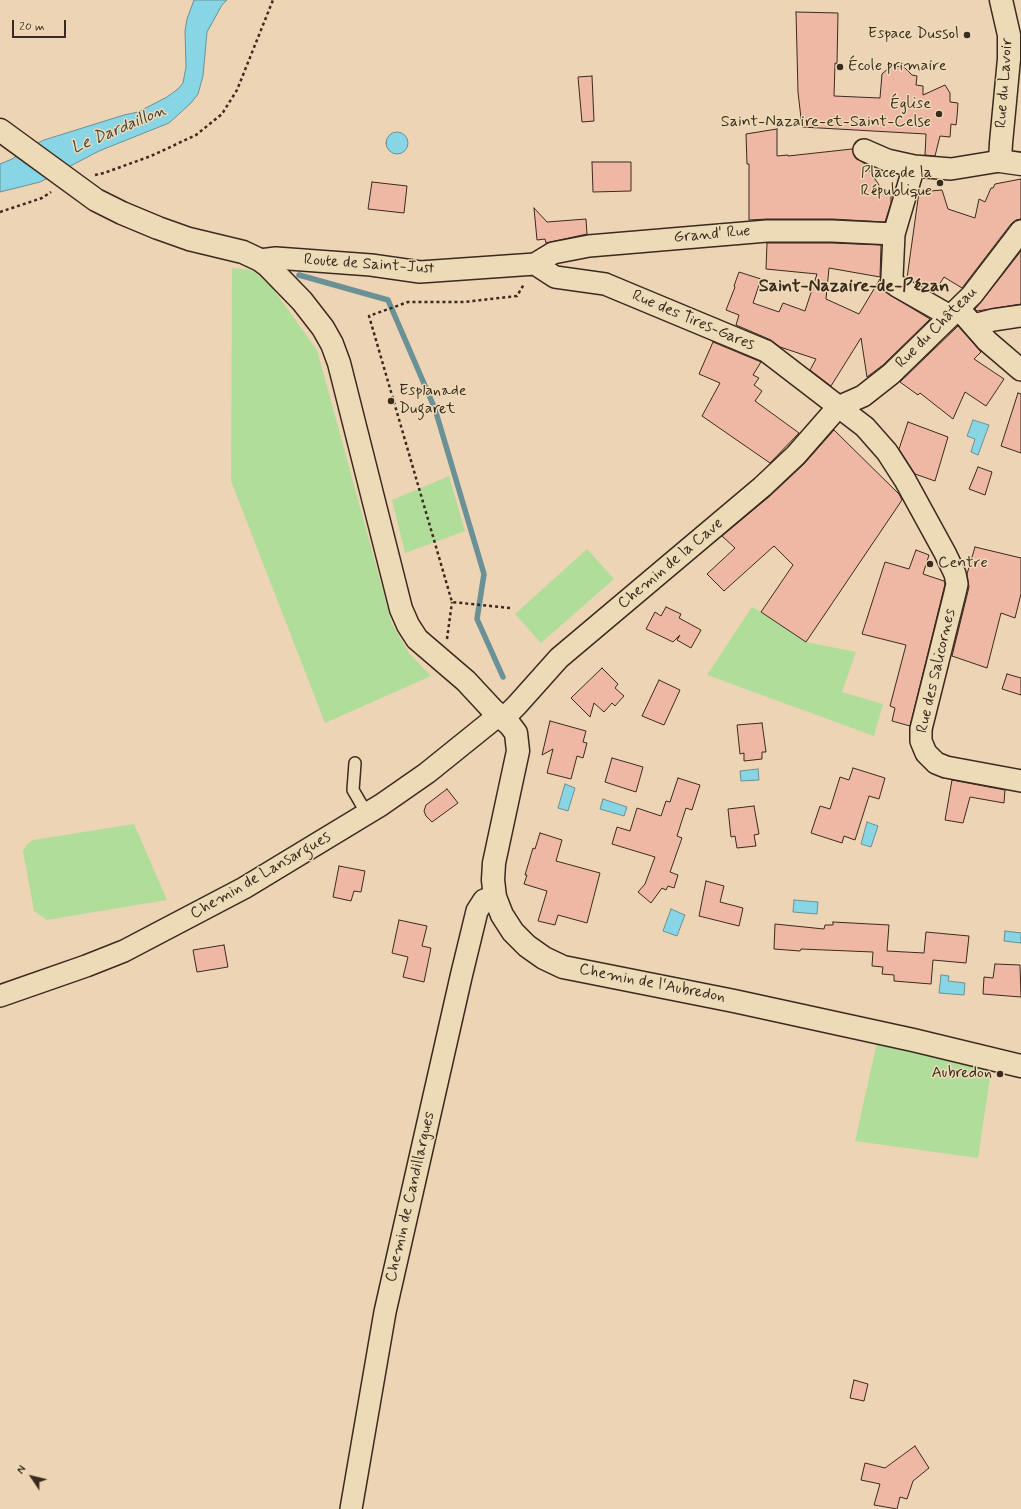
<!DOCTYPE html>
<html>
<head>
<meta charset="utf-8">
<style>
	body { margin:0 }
	#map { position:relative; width:1021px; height:1509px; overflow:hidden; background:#edd4b4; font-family:Mynerve,sans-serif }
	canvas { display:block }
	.north { position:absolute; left:12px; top:1457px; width:40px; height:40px; -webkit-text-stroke:3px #eddbb8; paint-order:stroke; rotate:305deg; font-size:11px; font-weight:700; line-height:16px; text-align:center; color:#3b2a1e }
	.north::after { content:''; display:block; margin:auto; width:14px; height:18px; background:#3b2a1e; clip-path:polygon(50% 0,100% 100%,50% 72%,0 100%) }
	.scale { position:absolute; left:12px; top:20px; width:54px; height:18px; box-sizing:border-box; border:2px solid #3b2a1e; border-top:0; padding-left:5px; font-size:12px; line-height:14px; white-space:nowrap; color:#3b2a1e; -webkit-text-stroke:3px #eddbb8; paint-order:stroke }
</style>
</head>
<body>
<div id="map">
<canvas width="1021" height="1509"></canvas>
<div class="north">N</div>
<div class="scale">20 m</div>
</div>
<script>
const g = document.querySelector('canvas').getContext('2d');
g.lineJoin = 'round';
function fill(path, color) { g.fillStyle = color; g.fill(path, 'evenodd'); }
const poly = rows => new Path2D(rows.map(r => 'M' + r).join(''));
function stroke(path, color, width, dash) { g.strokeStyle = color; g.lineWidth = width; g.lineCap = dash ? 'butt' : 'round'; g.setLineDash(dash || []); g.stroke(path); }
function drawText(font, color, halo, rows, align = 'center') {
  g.font = font + ' Mynerve,sans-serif'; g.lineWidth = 3; g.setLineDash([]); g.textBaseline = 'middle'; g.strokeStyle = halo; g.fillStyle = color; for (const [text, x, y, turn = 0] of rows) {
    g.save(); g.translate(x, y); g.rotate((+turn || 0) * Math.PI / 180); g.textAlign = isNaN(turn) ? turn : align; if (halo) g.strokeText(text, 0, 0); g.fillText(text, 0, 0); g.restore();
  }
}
const green = poly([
	[232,268,251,270,268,282,317,350,392,624,409,653,431,676,325,723,231,481],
	[449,476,465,531,405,553,392,500],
	[587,549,614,579,541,643,515,614],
	[752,607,761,612,806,642,856,652,842,692,883,704,874,736,707,675],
	[134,824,167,900,47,920,34,911,23,851,27,844,33,840],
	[877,1042,921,1052,991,1071,978,1158,855,1141]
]);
const water = poly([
	[194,0,227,0,222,5,207,32,203,76,198,94,191,103,169,123,99,151,40,182,0,192,0,164,12,159,30,147,44,140,124,115,138,112,167,97,178,89,183,83,186,67,185,31,187,19,194,0],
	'386 143a11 11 0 1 1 22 0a11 11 0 1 1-22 0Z',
	[973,420,989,425,978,455,971,452,975,439,967,436,973,420],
	[758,769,759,780,741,781,740,771,758,769],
	[565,784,575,788,568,811,558,808,565,784],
	[603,799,627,807,624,816,600,809,603,799],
	[867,822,878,826,871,847,861,844,867,822],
	[794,900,818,902,817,914,793,912,794,900],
	[671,909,685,915,677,936,663,931,671,909],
	[1005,931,1021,933,1021,943,1004,941,1005,931],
	[941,975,949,976,948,981,965,983,964,995,939,993,941,975]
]);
const stream = poly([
	[299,275,388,300,435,409,484,574,477,619,503,677]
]);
const building = poly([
	[796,12,838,13,837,64,835,63,834,96,880,98,882,74,891,66,904,67,912,75,917,76,916,85,923,86,923,95,945,85,950,93,950,102,958,103,957,117,956,125,951,124,950,137,940,136,935,156,925,155,926,134,802,127,798,92,796,12],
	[592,76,594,121,582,122,578,77,592,76],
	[777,129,777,156,788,155,788,156,852,149,855,157,865,164,883,191,887,191,891,196,891,203,885,222,832,219,767,219,749,220,749,164,747,164,746,134,777,129],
	[592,162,631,162,631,191,593,192,592,162],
	[1021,179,1021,219,1016,220,1011,224,962,288,944,277,934,293,907,278,919,192,942,190,948,209,975,218,979,199,985,202,991,188,993,188,995,184,1021,179],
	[372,182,407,186,404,213,368,209,372,182],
	[534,208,547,222,586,219,587,234,546,243,545,239,537,240,534,208],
	[767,243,832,243,881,245,880,277,829,268,826,299,859,314,880,279,885,292,930,319,883,365,867,377,861,338,831,386,810,370,816,359,780,347,771,340,736,325,739,315,726,310,735,287,734,286,739,272,761,279,753,303,779,312,783,303,805,311,817,274,766,269,767,243],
	[1021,251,1021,304,977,311,975,309,981,302,1021,251],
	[958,326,981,352,974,359,1004,379,986,406,965,392,953,419,920,393,918,395,900,382,958,326],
	[713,342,761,362,753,375,759,378,754,385,762,391,755,401,799,433,770,463,702,416,720,383,699,374,713,342],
	[1018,393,1021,394,1021,453,1001,446,1018,393],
	[908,422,948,437,935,481,915,474,899,449,908,422],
	[834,430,899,494,902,500,806,642,761,612,793,565,774,546,724,591,707,574,735,548,722,536,770,496,804,464,834,430],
	[978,467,992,472,985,495,969,489,978,467],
	[975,547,1021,558,1021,594,1015,618,1001,613,987,668,952,656,969,587,967,574,975,547],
	[916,550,929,555,923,574,944,581,945,584,910,726,892,721,895,708,890,706,906,645,862,634,885,562,909,569,916,550],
	[666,607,681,614,679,618,701,630,691,648,677,640,680,635,673,642,646,629,655,612,661,616,666,607],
	[602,668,618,684,615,688,624,696,615,706,612,703,604,712,594,703,590,717,571,698,602,668],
	[1007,674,1021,678,1021,695,1002,689,1007,674],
	[659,680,680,690,664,725,642,716,659,680],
	[550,721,586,731,583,742,587,743,583,758,577,756,571,779,547,773,553,749,542,755,550,721],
	[762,723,766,752,762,752,762,759,744,761,744,753,740,754,737,725,762,723],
	[612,758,643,767,636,792,605,782,612,758],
	[853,768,885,778,879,799,869,796,855,840,844,836,842,843,811,833,820,806,830,809,840,777,849,780,853,768],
	[678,778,700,785,692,810,686,808,677,836,682,838,670,872,678,875,674,888,668,886,666,890,662,888,651,903,638,892,645,884,655,857,612,844,617,827,630,831,637,808,661,816,666,801,670,802,678,778],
	[952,780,1005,790,1004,803,970,797,963,823,945,820,952,780],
	[447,789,458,803,432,822,426,816,424,811,426,805,447,789],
	[754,806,759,834,754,835,756,846,737,848,735,836,731,837,728,809,754,806],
	[540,833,562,840,556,861,600,873,587,923,558,915,555,925,538,921,547,891,524,884,527,875,525,875,533,848,535,849,540,833],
	[339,866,365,871,361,892,354,891,351,901,333,897,339,866],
	[706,881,724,886,720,902,743,908,739,926,699,916,706,881],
	[399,920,427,926,422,946,431,948,424,982,403,977,408,957,392,953,399,920],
	[833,922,889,925,887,951,924,953,926,932,969,936,966,963,933,960,931,984,894,981,894,975,882,974,883,967,872,966,873,952,801,949,800,951,774,949,775,924,824,929,825,925,833,925,833,922],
	[224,945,228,967,197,972,193,950,224,945],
	[995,964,1020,965,1021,997,983,994,984,977,993,978,995,964],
	[854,1380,868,1384,864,1401,850,1398,854,1380],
	[915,1446,929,1468,913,1481,907,1499,900,1497,897,1509,874,1505,880,1484,861,1480,865,1463,885,1468,915,1446]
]);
const path = poly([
	[95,175,104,173,151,156,196,135,222,114,237,90,273,0],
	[0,212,42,198,51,192],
	[510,608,452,602,369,316,408,302,464,302,517,296,524,284],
	[447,639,452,602]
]);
const lane = poly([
	[355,763,353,790,367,814]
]);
const street = poly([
	[864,150,887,160,914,166],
	[260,260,276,258,371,265,420,272,535,264,553,253,589,246,767,231,832,231,894,234],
	[535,264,555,277,605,284,766,351,865,427,887,452,905,480,945,553,955,574,957,584,955,593,921,729,921,741,926,753,936,763,946,767,1021,781],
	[959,309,987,341,1021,370],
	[950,316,897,286,893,282,892,277,894,234,914,166,951,169,1000,161],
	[974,325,993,320,1021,316],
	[503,719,517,705,559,658,762,487,796,455,838,407,863,396,891,374,972,295,1021,231],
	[0,996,86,966,124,951,244,888,381,805,427,773,499,715],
	[351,1509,385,1312,461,977,477,911,484,900,495,897]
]);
const secondary = poly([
	[1001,0,1009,35,1009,59,1001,143,1000,161,1021,164],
	[0,130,96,200,122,213,158,228,189,239,243,252,260,260,268,266,302,301,323,328,332,344,339,363,401,609,408,625,417,639,466,681,492,709,510,725,516,733,518,751,494,863,493,880,495,897,502,915,513,932,527,946,544,958,563,967,734,1001,913,1040,1021,1066]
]);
const markers = [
	[967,35,4,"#3b2a1e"],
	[840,67,4,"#3b2a1e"],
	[939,114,4,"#3b2a1e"],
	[940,183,4,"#3b2a1e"],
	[391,401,4,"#3b2a1e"],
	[930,564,4,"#3b2a1e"],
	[1000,1074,4,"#3b2a1e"]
];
const poiNames = [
	["Espace Dussol",959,35],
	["École primaire",848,67,"left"],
	["Église",931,105],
	["Saint-Nazaire-et-Saint-Celse",931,123],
	["Place de la",932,174],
	["République",932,192],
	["Esplanade",399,392,"left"],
	["Dugaret",399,410,"left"],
	["Centre",938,564,"left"],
	["Aubredon",992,1074]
];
const streetNames = [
	["Rue du Lavoir",1005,83,-86],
	["Grand' Rue",712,235,-5],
	["Route de Saint-Just",369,265,4],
	["Rue des Tires-Gares",693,321,23],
	["Rue du Château",937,328,-45],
	["Chemin de la Cave",671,564,-40],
	["Rue des Salicornes",937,671,-77],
	["Chemin de Lansargues",261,876,-30],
	["Chemin de l'Aubredon",652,984,11],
	["Chemin de Candillargues",411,1197,-77]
];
const waterNames = [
	["Le Dardaillon",119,130,-23]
];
const quarterNames = [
	["Saint-Nazaire-de-Pézan",854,287]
];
fill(green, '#b1dd9b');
fill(water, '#88d5e6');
stroke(water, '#699196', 1);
stroke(stream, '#699196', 5.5);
fill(building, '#efb8a5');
stroke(building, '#3b2a1e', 1);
stroke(lane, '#3b2a1e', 14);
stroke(street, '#3b2a1e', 24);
stroke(secondary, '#3b2a1e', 25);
stroke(path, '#3b2a1e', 2.5, [3, 3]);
stroke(lane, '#eddbb8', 11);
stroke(street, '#eddbb8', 21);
stroke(secondary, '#eddbb8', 22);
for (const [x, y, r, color] of markers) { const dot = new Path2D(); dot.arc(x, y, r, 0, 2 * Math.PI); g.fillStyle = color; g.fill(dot); stroke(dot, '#eddbb8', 1.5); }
drawText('16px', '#3b2a1e', '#eddbb8', poiNames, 'right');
drawText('16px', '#3b2a1e', '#eddbb8', streetNames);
drawText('italic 17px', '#47443c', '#eddbb8', waterNames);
drawText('bold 18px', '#3b2a1e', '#eddbb8', quarterNames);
</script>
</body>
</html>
